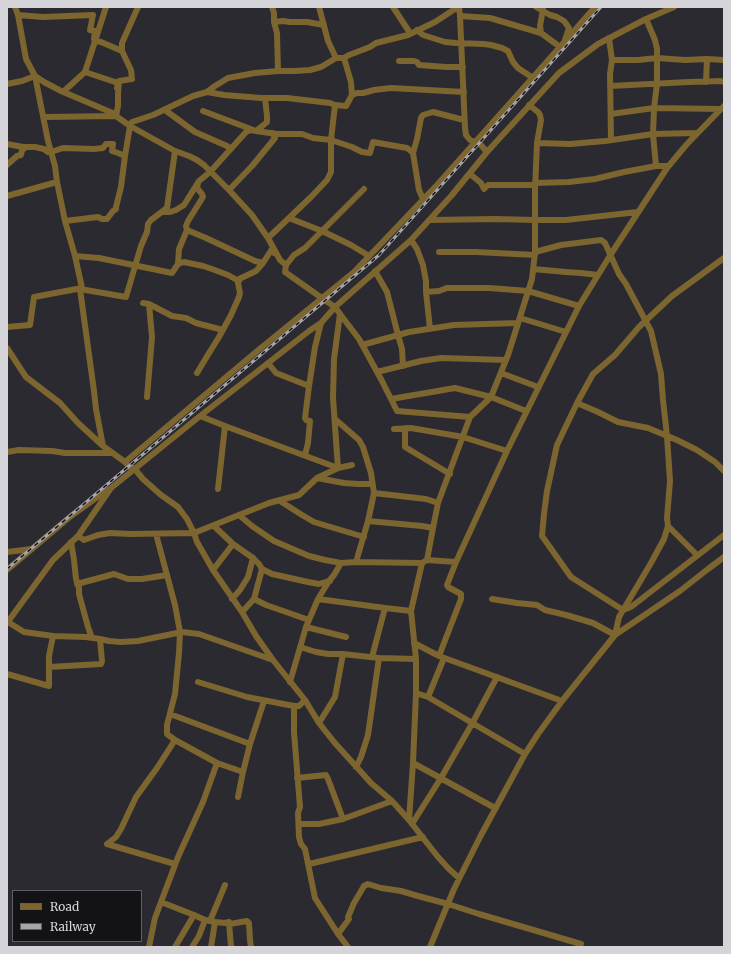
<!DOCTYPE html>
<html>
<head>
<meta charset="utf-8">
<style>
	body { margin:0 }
	#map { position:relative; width:731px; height:954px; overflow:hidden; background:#2b2a31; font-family:Merriweather,serif }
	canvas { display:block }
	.frame { position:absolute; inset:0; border:8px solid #d4d4d9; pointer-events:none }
	.legend { position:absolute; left:12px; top:890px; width:130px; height:52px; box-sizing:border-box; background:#131316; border:1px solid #606064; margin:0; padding:5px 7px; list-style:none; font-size:12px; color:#d4d4d9 }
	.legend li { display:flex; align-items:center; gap:8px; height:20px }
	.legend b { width:20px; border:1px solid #606064 }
</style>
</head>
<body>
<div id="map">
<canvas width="731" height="954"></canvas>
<div class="frame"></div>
<ul class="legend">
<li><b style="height:5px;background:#7c652f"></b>Road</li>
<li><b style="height:5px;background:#a4a4a9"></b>Railway</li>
</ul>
</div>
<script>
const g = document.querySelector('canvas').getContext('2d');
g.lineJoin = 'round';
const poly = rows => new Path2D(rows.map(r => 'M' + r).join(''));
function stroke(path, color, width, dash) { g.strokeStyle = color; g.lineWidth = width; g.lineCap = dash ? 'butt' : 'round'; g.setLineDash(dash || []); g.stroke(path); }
const minor = poly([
	[15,7,18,15,26,59,35,76,48,141,55,166,57,182,65,221,75,256,82,288,80,289,94,391,96,409,103,446],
	[272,7,274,13,274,22,277,33,278,71],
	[319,7,328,41,336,58],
	[393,7,410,33],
	[459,7,460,16,465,128,466,135,470,140,479,143,487,152,559,73,598,44,646,19,674,7],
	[536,7,550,15,557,17,564,21,569,28,565,40],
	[18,15,43,17,93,15,90,30,95,31,94,39,95,41,101,42,122,51,122,43,138,7],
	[460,16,490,18,541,33,560,47],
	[646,19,655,40,657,49,657,84,654,108,653,134,656,166],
	[274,22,283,21,290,22,307,22,324,25],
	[417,30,423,35,445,42,456,43,483,44,491,45,502,48,508,51,513,62,518,68,533,78],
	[541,33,540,26,543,9],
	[609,38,612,60,610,74,611,140],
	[344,58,351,82,352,95],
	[612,60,638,60,657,58,685,60,707,59,724,60],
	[399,61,414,61,417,62,419,65,446,67,463,67],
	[85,72,118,83,117,88],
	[706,82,707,59],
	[7,84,22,81,35,76,44,82,61,91,115,114,116,116,130,126,175,151,189,156,197,160,204,165,229,190,252,215,268,238,280,260,286,265,285,272,326,301,335,307,340,314,359,339,382,381,397,411,470,417],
	[610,86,689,82,721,81,724,82],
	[63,92,85,72,106,7],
	[207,92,224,95,261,98,287,98,330,103,335,105,346,106,352,95,357,93,363,93,374,90,391,88,464,92],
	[165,110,195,132,227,146,231,149],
	[203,111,256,131,277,134,302,134,313,138,331,140,352,147,362,152,370,153,373,142,407,148,413,153],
	[611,114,654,108,721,109],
	[44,117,116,116,118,106,118,94,119,81,132,79,131,70,122,51],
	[537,143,570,144,605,141,653,134,697,133],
	[7,144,23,147,35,147,44,149,48,152,51,152,63,148,94,149,103,148,106,144,113,144,112,151,118,153,125,156],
	[7,165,17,156,21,155,22,150,26,147],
	[470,174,481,183,484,189,488,185,535,185],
	[535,183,569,182,595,179,624,172,656,166,668,166],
	[229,190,252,166,275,138,272,133],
	[7,196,57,182],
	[423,199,419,190,413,153,417,139,421,118,423,115,433,112,464,120],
	[163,212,170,212,176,210,184,205,199,181,210,172,246,132,250,130,256,131,266,123,267,122,267,116,265,98],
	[289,218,322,231,351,245,369,256],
	[430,220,495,219,535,220,566,220,638,212],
	[65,221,98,217,102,219,107,219,113,211,116,209,116,207,121,187,125,156,130,126,132,122,153,115,193,96,207,92,215,86,228,78,255,73,278,71,295,71,310,70,321,67,336,58,344,58,349,55,370,47,376,43,408,35,435,22,458,7],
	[187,230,206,238,255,261,263,263],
	[268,238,311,197,327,180,331,172,331,140,335,105],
	[411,240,417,249,423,265,426,281,426,292,430,329],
	[439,252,476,252,535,255],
	[75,256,99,258,172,273,178,264,184,262,203,266,212,269,228,275,237,280,256,271,263,263,272,249,274,253],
	[724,258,672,296,639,327,615,355,593,374,577,403,557,445,547,491,544,514,542,536,571,577,623,610,631,607,724,535],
	[178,264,179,249,187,230,186,226,188,221,203,197,202,194,197,188,198,183],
	[286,265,294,255,305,248,364,189],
	[533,269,566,272,581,273,598,275],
	[375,271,387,292,398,335,402,349,403,366],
	[80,289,126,297,141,246,147,232,148,224,151,220,167,208,175,151],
	[426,292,439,291,447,288,489,288,528,291,579,306],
	[143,303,149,304,172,316,186,318,196,323,223,330],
	[520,318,566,332],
	[7,327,30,325,34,297,82,288],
	[362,345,409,332,454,325,518,323],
	[7,348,26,377,60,403,78,423,103,446,125,462,129,467,134,468,143,479,161,495,178,507,187,519,194,533,197,542,213,570,242,612,256,636,273,660,305,700,319,723,334,742,371,783,392,801,409,820,438,857,449,869,459,878],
	[268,363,276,373,309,386],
	[377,372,421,361,441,358,506,360],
	[197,373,206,358,219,337,231,315,239,297,240,293,238,283,239,281,237,280],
	[501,373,538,387],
	[147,397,152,337,149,304],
	[391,399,455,388,491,397,526,411],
	[577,403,598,412,618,422,648,428,677,440,697,450,715,462,724,471],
	[200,416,225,426,338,468,352,465],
	[335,419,359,440,363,447,371,473,374,493,368,521,356,562],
	[406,428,405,432,405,447,450,474],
	[394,429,411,428,463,437,507,451],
	[7,452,19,450,52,451,65,453,112,453],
	[305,455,308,443,310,421,306,420,305,418,309,386,315,347,321,323],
	[125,462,256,352,354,272,437,185,560,47,595,7],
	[317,478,344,483,358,484,372,484],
	[218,489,225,426],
	[374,493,426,499,438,503],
	[280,501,302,515,314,522,364,537],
	[239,515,252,526,274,541,309,556,325,560,341,563,334,575,329,581,330,581],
	[368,521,422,526,433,528],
	[214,526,233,544,253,558,259,564,262,569],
	[668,526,697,555],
	[156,534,175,605,180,632,179,653,175,694,167,725,167,734,175,740,217,763,243,772,250,744,264,701],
	[78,536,84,540,98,535,110,533,130,534,194,533,269,503,299,495,317,478,338,468,333,398,334,359,340,314],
	[71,542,74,560,76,579,79,588,79,594,88,627,92,638],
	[7,552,32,549],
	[427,560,456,562],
	[341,563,356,562,422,563],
	[7,570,71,516,107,490],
	[213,570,233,544],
	[77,584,114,574,128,579,142,579,167,575],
	[232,599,240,590,248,577,253,558],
	[254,599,266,605,309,620],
	[318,599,385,608,411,611],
	[492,599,517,603,537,605,545,610,566,615,593,623,615,635,619,617,651,563,664,539,668,526,667,518,670,481,667,436,663,400,661,374,651,331,626,284,619,274,605,243,601,240,561,245,535,252],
	[242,612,254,599,262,569,272,574,308,582,319,584,329,581,318,599,306,627,290,682],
	[8,622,24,632,53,636,86,637,100,639,109,641,121,642,138,641,182,632,199,634,273,660],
	[7,623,53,560,78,536,111,488,200,416,254,374,309,331,321,323,335,307,411,240,452,195,487,152],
	[306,627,346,637],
	[414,643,439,656],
	[300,647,316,652,328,654,343,654],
	[372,657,385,608],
	[49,667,101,664,102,661,100,639],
	[7,674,49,686,49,656,53,636],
	[198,682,247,697,294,706,299,706,305,700],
	[416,693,428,697,525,754],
	[428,697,444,658],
	[562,701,439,656,461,599,461,594,448,587,447,585,456,562,507,451,579,306,611,254,667,168,687,144,724,106],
	[294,706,294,732,300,807,298,813,299,837,301,844,305,849,315,898,338,934,349,919,348,917,354,903,364,886,368,884,381,888,401,891,418,896,448,904,479,914,581,944],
	[170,714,250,744],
	[319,723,335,697,343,654,379,658,416,659],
	[413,763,495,808],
	[356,767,361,757,368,735,379,658],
	[297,778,326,775,328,779,343,819,392,801],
	[238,797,243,772],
	[409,820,413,763,416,693,416,659,411,611,422,563,427,560,433,528,438,503,470,417,491,397,508,355,532,279,535,252,535,190,537,143,541,120,540,115,538,112,529,105],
	[299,824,319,824,343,819],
	[412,824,441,778,473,722,497,677],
	[107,844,116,837,121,829,136,797,157,768,175,740],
	[107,844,175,864],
	[309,864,423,837],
	[161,902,194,915,175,947],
	[194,915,205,920,215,922,225,923,229,922,230,924,247,921,249,923,250,940,251,947],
	[210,921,225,885],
	[229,922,231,947],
	[338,934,348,947],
	[149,947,155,918,178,857,203,802,217,763],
	[192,947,199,936,205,920],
	[211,947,215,922],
	[430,947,454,889,480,837,525,754,538,734,562,701,615,635,680,591,708,569,724,557]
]);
const rail = poly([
	[7,569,379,255,601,7]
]);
stroke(minor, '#7c652f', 6);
stroke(rail, '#a4a4a9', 3);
stroke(rail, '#131316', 1.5, [4.5]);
</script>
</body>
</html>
